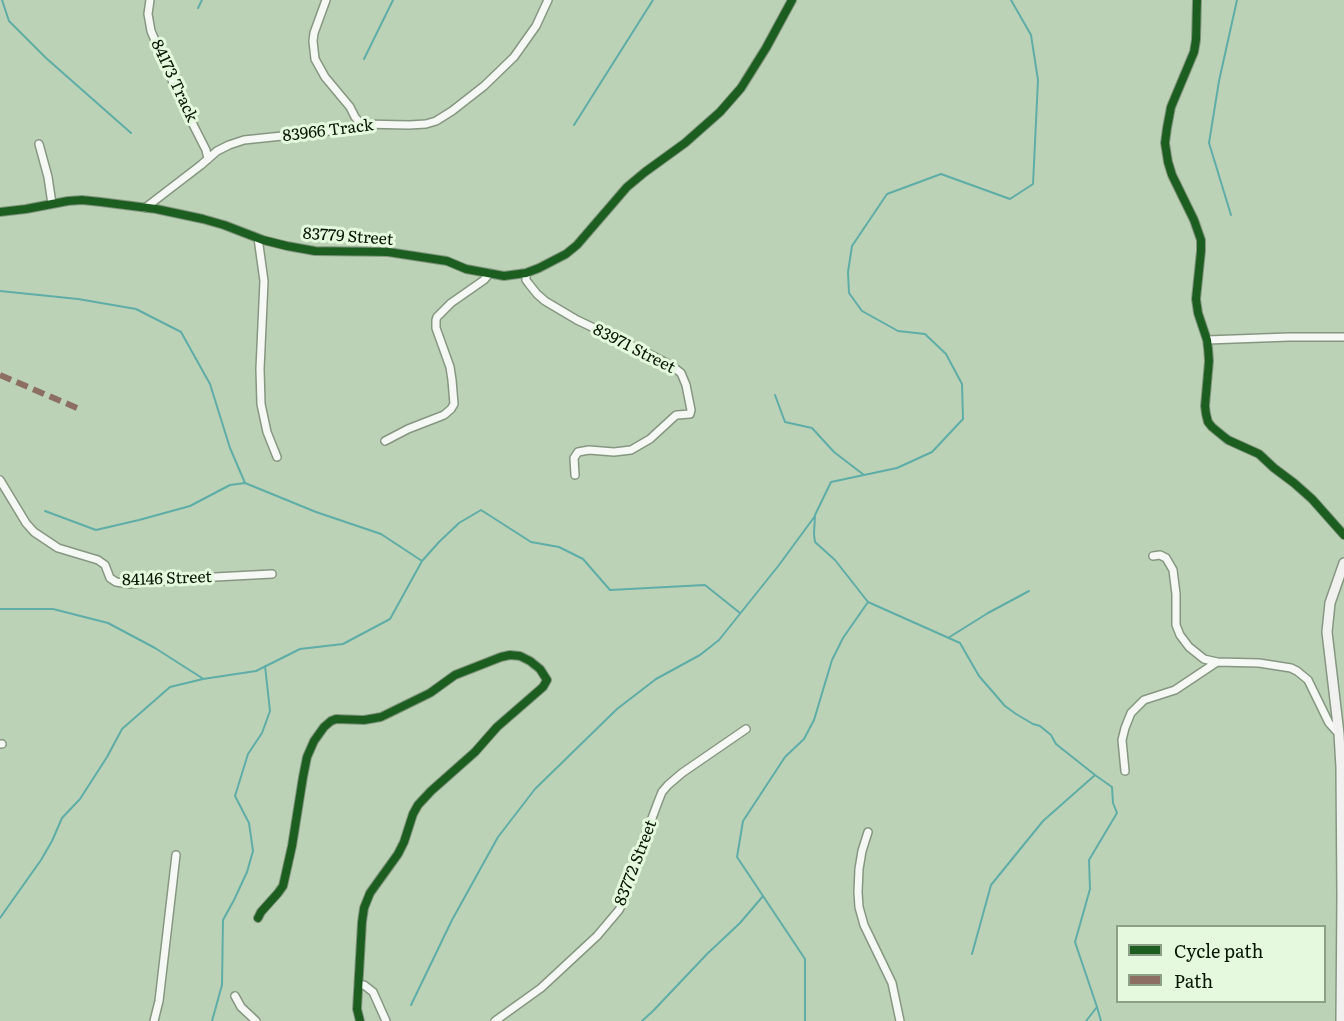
<!DOCTYPE html>
<html>
<head>
<meta charset="utf-8">
<style>
	body { margin:0 }
	#map { position:relative; width:1344px; height:1021px; overflow:hidden; background:#bcd2b6; font-family:Literata,serif }
	canvas { display:block }
	.legend { position:absolute; left:1116px; top:925px; width:210px; height:78px; box-sizing:border-box; background:#e4f9de; border:2px solid #8c9f87; margin:0; padding:8px 10px; list-style:none; font-size:18px; color:#081704 }
	.legend li { display:flex; align-items:center; gap:12px; height:30px }
	.legend b { width:30px; border:2px solid #8c9f87 }
</style>
</head>
<body>
<div id="map">
<canvas width="1344" height="1021"></canvas>
<ul class="legend">
<li><b style="height:8px;background:#1b5e20"></b>Cycle path</li>
<li><b style="height:8px;background:#8d6e63"></b>Path</li>
</ul>
</div>
<script>
const g = document.querySelector('canvas').getContext('2d');
g.lineJoin = 'round';
const poly = rows => new Path2D(rows.map(r => 'M' + r).join(''));
function stroke(path, color, width, dash) { g.strokeStyle = color; g.lineWidth = width; g.lineCap = dash ? 'butt' : 'round'; g.setLineDash(dash || []); g.stroke(path); }
function drawText(font, color, halo, rows, align = 'center') {
  g.font = font + ' Literata,serif'; g.lineWidth = 6; g.setLineDash([]); g.textBaseline = 'middle'; g.strokeStyle = halo; g.fillStyle = color; for (const [text, x, y, turn = 0] of rows) {
    g.save(); g.translate(x, y); g.rotate((+turn || 0) * Math.PI / 180); g.textAlign = isNaN(turn) ? turn : align; if (halo) g.strokeText(text, 0, 0); g.fillText(text, 0, 0); g.restore();
  }
}
const stream = poly([
	[2,0,9,21,46,58,131,133],
	[1011,0,1031,35,1038,80,1033,184,1010,199,941,174,887,194,852,246,848,272,849,293,862,311,898,331,925,334,946,354,962,384,963,419,932,452,897,468,831,482,815,515,814,534,815,542,835,560,868,602,960,643,979,676,1005,706,1016,714,1033,724,1040,726,1051,735,1056,744,1095,775,1112,787,1113,803,1117,813,1089,860,1090,889,1075,942,1097,1007,1086,1021],
	[198,8,202,0],
	[364,59,393,0],
	[574,125,653,0],
	[1231,215,1209,143,1219,81,1237,0],
	[0,291,78,299,136,309,181,332,210,384,230,448,245,483,316,512,381,534,422,561],
	[775,395,785,422,812,428,834,452,864,475],
	[45,511,96,530,139,520,190,506,230,485,245,483],
	[0,609,53,609,108,623,155,648,202,678],
	[948,638,988,613,1029,591],
	[0,918,41,860,52,841,62,818,80,799,107,757,122,729,170,687,203,679,256,671,300,649,343,644,390,619,422,561,439,542,459,523,481,510,531,542,559,547,583,559,610,590,705,585,740,613],
	[972,954,991,885,1043,821,1095,775],
	[411,1005,452,920,498,837,535,789,617,709,656,679,700,655,719,640,779,565,815,516],
	[1097,1007,1101,1021],
	[212,1021,222,985,223,920,234,900,247,872,253,851,249,823,235,796,248,754,262,733,270,711,265,666],
	[642,1021,653,1011,707,954,740,923,763,896],
	[805,1021,805,959,737,857,743,821,785,757,804,739,814,720,832,660,843,638,868,602]
]);
const street = poly([
	[150,0,148,14,151,31,171,77,175,89,206,150,208,159],
	[326,0,314,33,313,41,315,59,325,77,350,107,355,117,361,124],
	[1197,0,1196,40,1194,52,1171,107,1167,128,1165,143,1168,162,1172,175,1194,220,1201,240,1201,251,1196,299,1198,313,1207,340,1208,348,1209,361,1205,406,1206,414,1208,422,1212,427,1223,436,1228,440,1259,454,1274,468,1294,483,1312,499,1344,535],
	[39,144,48,177,52,204],
	[145,208,201,165,217,151,229,145,244,140,349,129,361,124,409,125,426,124,436,121,452,111,484,86,514,57,536,26,548,0],
	[0,212,26,209,68,201,82,200,101,202,156,209,203,219,224,225,263,240,287,246,315,251,388,252,447,261,466,269,504,276,526,273,539,268,566,254,577,245,627,187,645,172,685,143,720,112,741,88,766,48,792,0],
	[258,238,264,281,260,369,261,404,267,432,277,457],
	[526,273,526,280,529,284,537,294,545,301,577,320,649,354,672,366,681,373,686,385,691,410,690,414,677,415,675,416,650,439,631,450,614,452,589,450,578,452,574,458,575,475],
	[1207,340,1289,337,1344,337],
	[385,441,408,429,444,415,451,409,454,404,452,380,450,367,436,328,436,320,437,317,451,303,484,280,490,273],
	[0,480,26,523,34,532,58,548,98,560,105,565,110,578,116,582,129,584,196,578,272,574],
	[1153,556,1160,555,1166,558,1173,570,1176,594,1176,625,1180,635,1189,647,1204,659,1217,662,1259,663,1291,668,1297,671,1308,680,1329,723,1339,734],
	[0,744,2,744],
	[1125,771,1122,740,1125,728,1131,713,1144,700,1175,690,1217,662],
	[868,832,862,851,859,869,858,892,859,907,864,925,892,983,900,1021],
	[258,918,261,912,278,893,283,886,292,846,303,777,307,757,314,741,324,727,331,721,336,719,364,720,381,717,430,693,455,675,501,657,510,655,520,656,530,661,540,669,547,680,543,687,497,727,475,752,431,791,418,805,413,814,404,842,398,854,370,893,364,908,362,922,357,1009,360,1021],
	[359,985,364,985,373,992,386,1021],
	[235,996,241,1007,256,1021],
	[154,1021,159,1001,176,855],
	[495,1021,541,988,597,936,619,910,625,898,635,864,658,802,662,792,668,785,682,773,746,729]
]);
const secondary = poly([
	[1341,1021,1342,895,1341,767,1339,734,1327,632,1330,603,1344,563]
]);
const quiet = poly([
	[0,375,77,408]
]);
const cycleway = poly([
	[1197,0,1196,40,1194,52,1171,107,1167,128,1165,143,1168,162,1172,175,1194,220,1201,240,1201,251,1196,299,1198,313,1207,340,1208,348,1209,361,1205,406,1206,414,1208,422,1212,427,1223,436,1228,440,1259,454,1274,468,1294,483,1312,499,1344,535],
	[0,212,26,209,68,201,82,200,101,202,156,209,203,219,224,225,263,240,287,246,315,251,388,252,447,261,466,269,504,276,526,273,539,268,566,254,577,245,627,187,645,172,685,143,720,112,741,88,766,48,792,0],
	[258,918,261,912,278,893,283,886,292,846,303,777,307,757,314,741,324,727,331,721,336,719,364,720,381,717,430,693,455,675,501,657,510,655,520,656,530,661,540,669,547,680,543,687,497,727,475,752,431,791,418,805,413,814,404,842,398,854,370,893,364,908,362,922,357,1009,360,1021]
]);
const streetNames = [
	["84173 Track",174,81,65],
	["83966 Track",328,131,-7],
	["83779 Street",348,237,4],
	["83971 Street",634,349,27],
	["84146 Street",167,579,-2],
	["83772 Street",636,863,-69]
];
stroke(stream, '#5eada7', 2);
stroke(street, '#869781', 10);
stroke(secondary, '#869781', 12);
stroke(street, '#f5f8f4', 7);
stroke(secondary, '#f1f1f0', 9);
stroke(quiet, '#8d6e63', 6, [12, 6]);
stroke(cycleway, '#1b5e20', 8);
drawText('16px', '#081704', '#e4f9de', streetNames);
</script>
</body>
</html>
